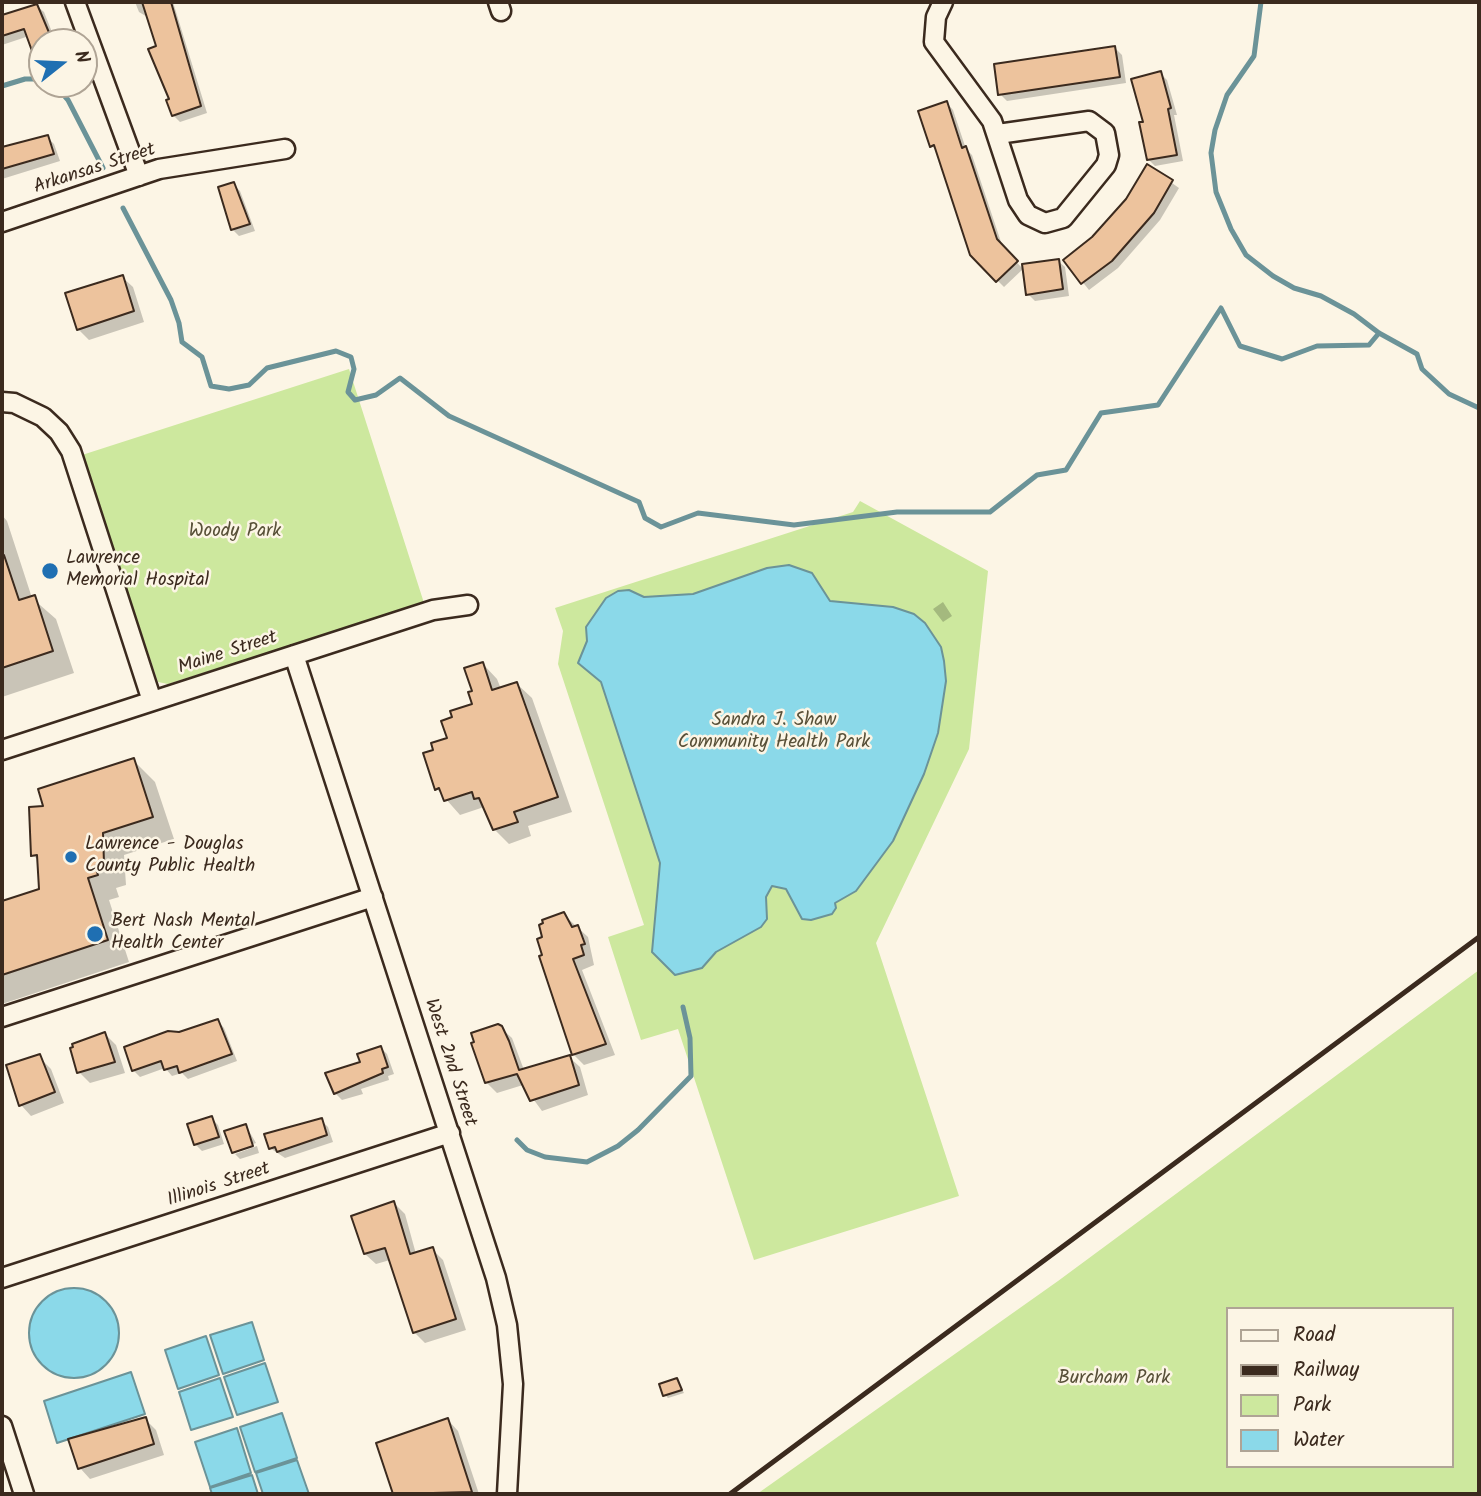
<!DOCTYPE html>
<html>
<head>
<meta charset="utf-8">
<style>
	body { margin:0 }
	#map { position:relative; width:1481px; height:1496px; overflow:hidden; background:#fcf5e5; font-family:Kalam,sans-serif }
	canvas { display:block }
	.frame { position:absolute; inset:0; border:4px solid #3b2a1e; pointer-events:none }
	.legend { position:absolute; left:1226px; top:1307px; width:228px; height:161px; box-sizing:border-box; background:#fcf5e5; border:2px solid #afa495; margin:0; padding:9px 12px; list-style:none; font-size:21px; color:#3b2a1e }
	.legend li { display:flex; align-items:center; gap:14px; height:35px }
	.legend b { width:35px; border:2px solid #afa495 }
	.north { position:absolute; left:28px; top:28px; width:70px; height:70px; box-sizing:border-box; background:#fcf5e5; border:2px solid #afa495; border-radius:50%; rotate:72deg; font-size:19px; font-weight:700; line-height:28px; text-align:center; color:#3b2a1e }
	.north::after { content:''; display:block; margin:auto; width:24px; height:32px; background:#1f6fb2; clip-path:polygon(50% 0,100% 100%,50% 72%,0 100%) }
</style>
</head>
<body>
<div id="map">
<canvas width="1481" height="1496"></canvas>
<div class="frame"></div>
<ul class="legend">
<li><b style="height:9px;background:#fcf5e5"></b>Road</li>
<li><b style="height:9px;background:#3b2a1e"></b>Railway</li>
<li><b style="height:19px;background:#cde89e"></b>Park</li>
<li><b style="height:19px;background:#8bd9e9"></b>Water</li>
</ul>
<div class="north">N</div>
</div>
<script>
const g = document.querySelector('canvas').getContext('2d');
g.lineJoin = 'round';
function fill(path, color) { g.fillStyle = color; g.fill(path, 'evenodd'); }
const poly = rows => new Path2D(rows.map(r => 'M' + r).join(''));
function stroke(path, color, width, dash) { g.strokeStyle = color; g.lineWidth = width; g.lineCap = dash ? 'butt' : 'round'; g.setLineDash(dash || []); g.stroke(path); }
function drawText(font, color, halo, rows, align = 'center') {
  g.font = font + ' Kalam,sans-serif'; g.lineWidth = 5; g.setLineDash([]); g.textBaseline = 'middle'; g.strokeStyle = halo; g.fillStyle = color; for (const [text, x, y, turn = 0] of rows) {
    g.save(); g.translate(x, y); g.rotate((+turn || 0) * Math.PI / 180); g.textAlign = isNaN(turn) ? turn : align; if (halo) g.strokeText(text, 0, 0); g.fillText(text, 0, 0); g.restore();
  }
}
const green = poly([
	[349,369,424,603,168,684,158,682,82,455],
	[860,501,988,571,969,749,876,943,959,1196,754,1260,678,1029,641,1040,608,937,644,925,558,664,563,631,555,608,853,512],
	[1479,970,1479,1494,757,1494,1058,1281],
	[1227,1309,1451,1309,1451,1466,1227,1466]
]);
const water = poly([
	[789,565,812,573,830,601,893,607,914,614,925,623,941,647,944,661,946,681,938,733,924,774,893,841,856,891,835,903,836,908,832,914,811,920,802,919,786,889,772,886,766,897,767,919,761,927,716,952,702,968,675,975,652,952,660,863,601,682,578,663,587,641,586,627,606,598,618,591,629,590,644,597,693,594,767,568,789,565],
	'29 1333a45 45 0 1 1 90 0a45 45 0 1 1-90 0Z',
	[252,1322,264,1360,223,1374,210,1335,252,1322],
	[206,1336,219,1375,178,1389,165,1350,206,1336],
	[265,1363,278,1402,237,1415,224,1377,265,1363],
	[131,1372,145,1414,57,1443,44,1401,131,1372],
	[220,1378,233,1417,191,1430,179,1392,220,1378],
	[282,1413,297,1458,255,1472,240,1427,282,1413],
	[237,1428,251,1473,210,1487,195,1442,237,1428],
	[297,1460,309,1494,263,1494,256,1473,297,1460],
	[252,1475,258,1494,212,1494,210,1488,252,1475]
]);
const shadow = poly([
	[135,2,173,2,207,113,180,122,173,115,149,18,139,12],
	[37,6,44,12,56,42,42,42,40,57,33,50,29,36,2,45,2,17],
	[1115,48,1122,55,1126,83,1007,101,1000,94],
	[1160,73,1167,80,1177,115,1174,115,1183,161,1155,166,1148,159,1145,123],
	[947,103,953,110,966,149,972,155,1003,248,1023,269,1004,287,971,254,938,152,932,146],
	[47,137,54,144,60,161,2,179,2,150],
	[1148,166,1179,188,1160,220,1118,268,1089,290,1065,260,1093,239,1127,200],
	[233,184,240,191,255,231,239,236,232,229],
	[1058,261,1065,267,1069,296,1035,301,1028,294],
	[122,277,133,287,144,322,89,340,78,329],
	[2,515,7,521,32,598,56,619,74,673,2,697],
	[943,602,952,616,943,622,933,609],
	[483,664,497,679,501,689,517,684,532,698,572,812,528,826,531,836,509,844,494,829,484,807,460,815,437,789,435,751,449,739,474,705,474,692],
	[133,760,155,782,174,839,124,855,126,885,116,888,119,897,109,900,129,962,2,1004,2,903,41,890,39,861,33,855,46,807],
	[563,914,588,937,594,965,582,970,615,1055,584,1065,573,1054,544,956,545,938],
	[218,1021,224,1028,237,1061,188,1079,182,1073,172,1076,165,1068,140,1077,133,1070,180,1034],
	[501,1028,512,1038,524,1070,569,1057,580,1067,588,1095,542,1111,523,1085,497,1093,486,1082],
	[105,1034,116,1045,125,1073,90,1083,79,1072],
	[380,1047,387,1054,394,1074,388,1076,389,1080,361,1089,363,1094,342,1100,335,1093],
	[40,1058,51,1069,64,1103,31,1116,21,1105,8,1067],
	[211,1118,218,1125,224,1144,202,1151,195,1144],
	[321,1120,328,1127,333,1142,285,1158,270,1148],
	[246,1126,256,1143,235,1150,235,1153,233,1152],
	[257,1146,259,1153,240,1159,235,1154],
	[394,1203,405,1214,416,1254,432,1249,443,1260,466,1330,425,1343,414,1332,390,1260,376,1264,365,1254],
	[677,1380,684,1393,668,1398,665,1395],
	[145,1419,156,1430,164,1455,90,1479,80,1468],
	[448,1420,458,1431,479,1494,394,1494,378,1445]
]);
const stream = poly([
	[1261,2,1254,56,1227,95,1215,130,1211,153,1216,192,1231,229,1246,255,1273,276,1294,288,1321,296,1354,314,1379,333,1417,354,1422,369,1449,394,1479,408],
	[54,84,68,100,103,168],
	[2,86,25,79,42,79],
	[123,208,171,300,179,323,182,342,202,357,211,386,229,389,249,385,267,368,336,351,351,357,354,369,348,392,355,400,376,395,400,378,449,416,639,502,645,518,661,527,698,513,794,525,897,512,990,512,1037,475,1066,470,1101,413,1158,405,1221,308,1240,346,1282,359,1317,346,1369,345,1379,333],
	[517,1140,527,1150,545,1157,587,1162,618,1146,638,1130,691,1076,690,1038,683,1007]
]);
const building = poly([
	[142,2,171,2,201,106,172,116,166,100,169,99,148,49,156,46,142,2],
	[37,4,53,42,42,42,42,48,32,51,24,29,2,36,2,15,37,4],
	[1115,46,1120,77,998,95,994,64,1115,46],
	[1161,71,1171,108,1168,109,1177,155,1147,160,1139,122,1143,122,1131,79,1161,71],
	[947,101,962,148,966,146,997,239,1018,261,996,282,970,255,934,145,930,147,918,111,947,101],
	[48,135,54,154,2,169,2,147,48,135],
	[1147,164,1173,180,1154,213,1112,261,1081,284,1063,260,1092,237,1126,199,1147,164],
	[234,182,250,224,231,230,218,187,234,182],
	[1059,259,1063,289,1026,295,1022,264,1059,259],
	[123,275,134,311,77,330,65,293,123,275],
	[2,555,4,555,19,600,35,595,53,651,2,668,2,555],
	[483,662,492,690,517,682,558,797,514,812,518,822,493,830,479,798,474,799,472,792,444,801,439,788,435,790,423,753,433,750,431,743,447,738,441,721,452,717,450,711,472,704,468,692,472,691,464,668,483,662],
	[134,758,153,817,103,833,104,863,95,866,98,875,88,878,108,940,2,975,2,901,39,889,37,855,31,856,29,807,43,806,38,789,134,758],
	[564,912,572,927,578,925,585,944,581,945,584,955,573,959,606,1044,572,1055,539,956,542,955,537,939,542,937,539,925,543,923,542,920,564,912],
	[218,1019,232,1054,179,1073,177,1066,164,1070,161,1061,132,1071,124,1047,168,1031,179,1032,218,1019],
	[498,1024,502,1026,509,1041,519,1070,570,1055,579,1085,530,1101,517,1074,485,1083,471,1043,474,1042,471,1033,498,1024],
	[105,1032,115,1062,77,1073,70,1048,73,1047,72,1044,105,1032],
	[381,1046,388,1067,382,1069,383,1073,334,1094,325,1073,360,1062,357,1054,381,1046],
	[40,1054,55,1092,19,1106,6,1065,40,1054],
	[212,1116,219,1137,194,1145,187,1124,212,1116],
	[322,1118,327,1135,277,1152,275,1147,269,1149,264,1134,322,1118],
	[246,1124,253,1146,232,1153,224,1131,246,1124],
	[394,1201,410,1254,433,1247,456,1319,413,1333,385,1248,364,1254,351,1216,394,1201],
	[677,1378,682,1390,663,1396,659,1384,677,1378],
	[146,1417,154,1444,78,1469,68,1439,146,1417],
	[448,1418,472,1492,393,1494,376,1443,448,1418]
]);
const street = poly([
	[75,2,139,176],
	[498,2,501,11],
	[943,2,936,17,934,42,992,121,1018,200,1028,215,1045,223,1063,218,1106,165,1109,155,1105,133,1089,121,998,134],
	[2,222,159,169,285,149],
	[2,402,14,403,43,417,59,432,71,451,152,701],
	[294,655,496,1278,507,1325,513,1384,507,1494],
	[2,750,433,610,468,605],
	[2,1017,373,897],
	[2,1278,450,1133],
	[2,1426,24,1494]
]);
const rail = poly([
	[730,1494,1479,937]
]);
const markers = [
	[50,571,9,"#1f6fb2"],
	[71,857,7,"#1f6fb2"],
	[95,934,9,"#1f6fb2"]
];
const streetNames = [
	["Arkansas Street",95,170,-18],
	["Maine Street",228,654,-18],
	["West 2nd Street",449,1063,72],
	["Illinois Street",219,1186,-18]
];
const parkNames = [
	["Woody Park",235,533],
	["Sandra J. Shaw",774,722],
	["Community Health Park",774,744],
	["Burcham Park",1114,1380]
];
const poiNames = [
	["Lawrence",66,560],
	["Memorial Hospital",66,582],
	["Lawrence - Douglas",85,846],
	["County Public Health",85,868],
	["Bert Nash Mental",111,923],
	["Health Center",111,945]
];
fill(green, '#cde89e');
fill(water, '#8bd9e9');
stroke(water, '#6b9398', 2);
fill(shadow, '#0003');
stroke(stream, '#6b9398', 5);
fill(building, '#edc39d');
stroke(building, '#3b2a1e', 2);
stroke(street, '#3b2a1e', 23);
stroke(street, '#fcf5e5', 18);
stroke(rail, '#3b2a1e', 5);
for (const [x, y, r, color] of markers) { const dot = new Path2D(); dot.arc(x, y, r, 0, 2 * Math.PI); g.fillStyle = color; g.fill(dot); stroke(dot, '#fcf5e5', 2.5); }
drawText('19px', '#3b2a1e', '#fcf5e5', streetNames);
drawText('19px', '#585038', '#fcf5e5', parkNames);
drawText('19px', '#3b2a1e', '#fcf5e5', poiNames, 'left');
</script>
</body>
</html>
